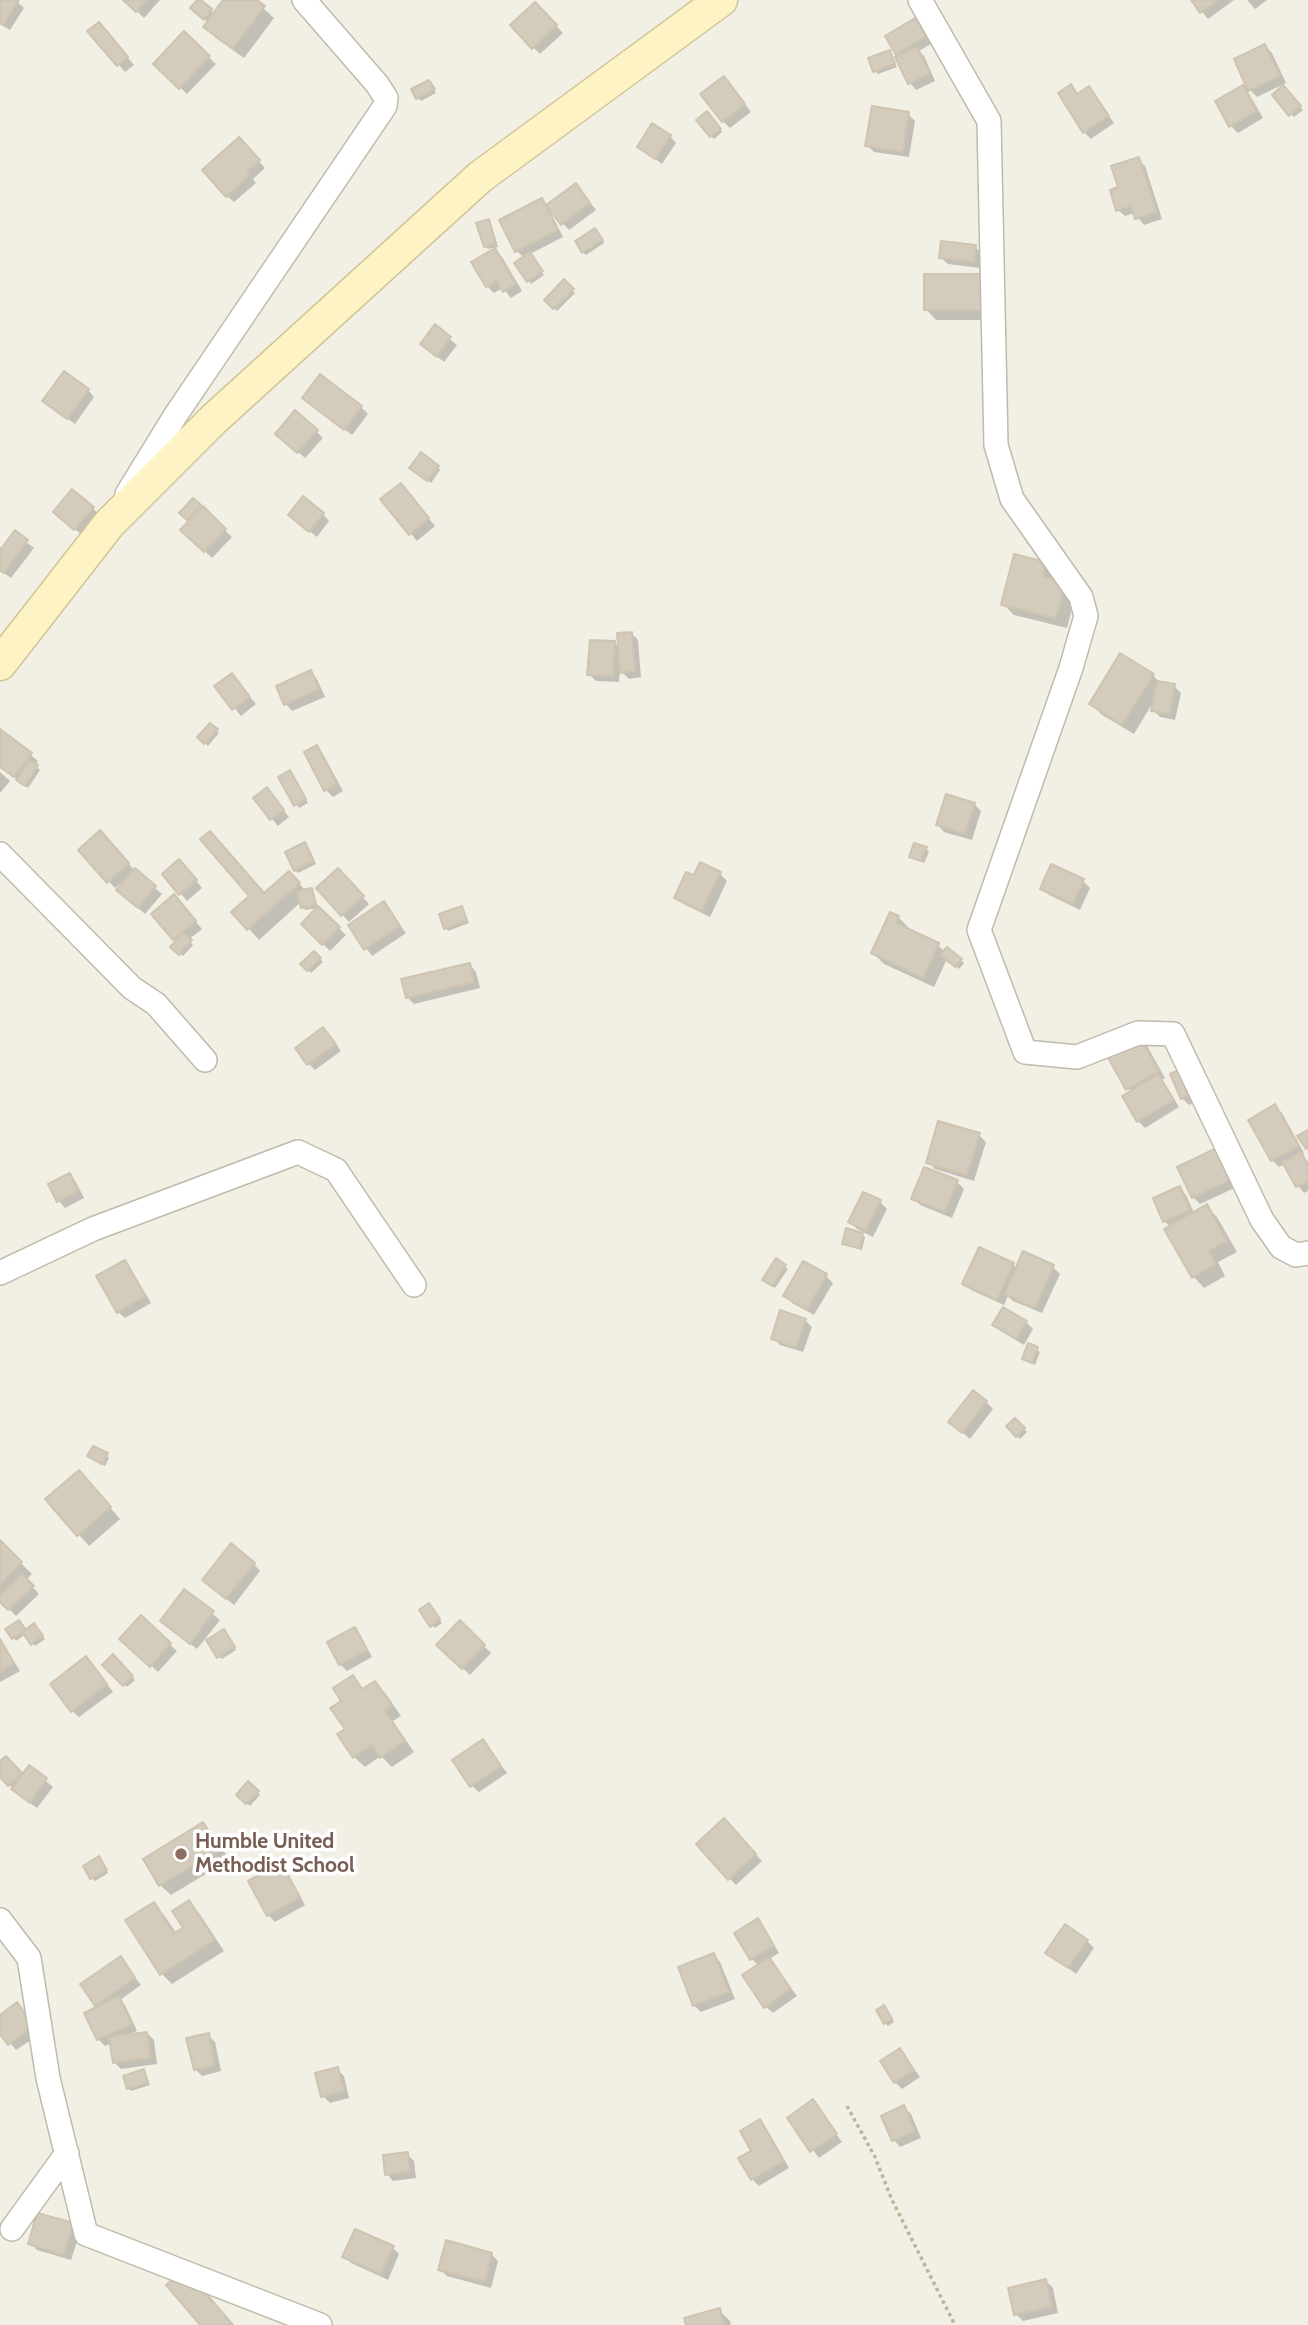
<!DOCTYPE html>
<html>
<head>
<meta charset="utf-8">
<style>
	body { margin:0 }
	canvas { display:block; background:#f2efe5 }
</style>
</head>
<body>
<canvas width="1308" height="2325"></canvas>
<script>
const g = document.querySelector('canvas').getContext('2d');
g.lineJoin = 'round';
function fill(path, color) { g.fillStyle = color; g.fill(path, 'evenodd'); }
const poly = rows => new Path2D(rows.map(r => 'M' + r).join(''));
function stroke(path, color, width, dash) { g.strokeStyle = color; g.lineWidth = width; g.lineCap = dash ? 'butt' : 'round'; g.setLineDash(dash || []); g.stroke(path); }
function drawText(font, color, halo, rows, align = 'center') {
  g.font = font + ' Cabin,sans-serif'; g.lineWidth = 7; g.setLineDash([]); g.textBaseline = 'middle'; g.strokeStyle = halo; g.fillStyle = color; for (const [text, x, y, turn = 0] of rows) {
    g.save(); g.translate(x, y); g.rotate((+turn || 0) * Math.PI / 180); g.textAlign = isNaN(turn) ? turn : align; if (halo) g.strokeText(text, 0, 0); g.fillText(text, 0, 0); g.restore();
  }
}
const shadow = poly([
	[0,0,15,0,24,8,10,30,0,24],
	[125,0,160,0,144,18],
	[199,0,215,14,225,0,254,0,274,18,244,58,216,38,206,27,209,23,192,8],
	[1193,0,1234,0,1208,19],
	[1247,0,1267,0,1255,9],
	[535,4,563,33,540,54,512,26],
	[928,23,939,39,919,51,924,56,935,81,916,90,910,83,901,57,898,53],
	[90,31,105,31,134,65,125,72],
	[184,34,216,64,187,94,156,64],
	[1265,46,1272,53,1286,83,1257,97,1250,90],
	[890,52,897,67,878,74,875,71],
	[432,85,436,93,421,101,418,98],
	[730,85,751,112,730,128,723,121],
	[1071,86,1079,95,1089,88,1114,123,1091,139,1084,132],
	[1243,87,1249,94,1263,118,1238,133,1231,126,1217,102],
	[1283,87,1303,110,1294,117,1274,95],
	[908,114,915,121,909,157,874,152,867,145],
	[710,116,722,132,714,139,711,136],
	[670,136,676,143,662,164,639,147],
	[239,139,265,168,253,179,256,183,234,202,227,196],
	[1138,159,1145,166,1162,219,1144,225,1134,213,1125,216,1118,210,1120,188],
	[582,192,596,210,569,230,549,209,563,237,530,254,544,275,531,284,529,281,524,258,517,251,541,200,547,206],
	[488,221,491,224,498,247,488,249,485,246],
	[598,233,604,243,586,255,583,252],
	[975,247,982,254,980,268,948,264,941,258],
	[495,250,502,257,522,291,511,298,503,288,494,293,487,286],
	[980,276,991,286,991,320,936,320,926,309],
	[564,282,575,293,557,311,546,300],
	[435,327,457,345,444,362,429,350],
	[88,390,94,397,75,424,51,407],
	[311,404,361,407,368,414,352,435],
	[316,431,323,438,305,458,284,440],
	[438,467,440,470,431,483,414,471],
	[407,492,435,526,417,541,383,500],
	[193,500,232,537,212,558,183,530,191,522,182,513],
	[93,508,99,515,82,535,62,518],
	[323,514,329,521,317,537,298,522],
	[15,533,34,548,11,578,0,570,0,550,2,551],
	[1045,564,1076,594,1067,628,1014,615,1003,604],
	[631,633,638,640,641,677,629,679,620,670,619,682,596,681,589,674,615,643,620,648],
	[310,672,317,679,325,697,292,711,286,704,278,687],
	[232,675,256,704,241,716,217,686],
	[1152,675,1161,683,1174,686,1181,693,1175,720,1160,717,1153,710,1155,699,1134,734,1102,715,1091,704],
	[210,725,219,733,208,746,199,737],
	[0,731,38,761,35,765,40,770,28,788,0,766],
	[317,748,323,754,343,791,333,797,326,790,307,753],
	[0,772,10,781,0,793],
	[292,775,308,803,299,808,280,778],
	[273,797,289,817,278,826,256,799],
	[974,804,981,811,972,840,944,832,938,825],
	[107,839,135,871,162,894,145,914,126,897,126,882,124,880,115,888,80,850],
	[305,844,316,864,298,873,295,870],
	[926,849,929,852,924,863,911,856],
	[1052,867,1083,881,1090,888,1080,910,1049,895,1042,889],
	[186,868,202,888,187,901,164,874],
	[338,870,369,904,349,922,318,888],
	[289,873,306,891,311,890,314,893,318,908,305,910,301,902,259,940,234,912,265,895],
	[720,874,727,881,710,917,683,904,676,898,695,878],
	[383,903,406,933,372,956,350,926],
	[181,904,202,929,188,940,193,945,183,956,173,947,177,942,154,914],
	[318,908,346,935,330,951,303,924],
	[462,908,469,923,448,931,446,928],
	[898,917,909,928,908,930,938,945,945,952,947,949,964,963,959,969,947,959,934,987,884,964,873,953],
	[314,953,323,962,311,973,302,964],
	[470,965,476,972,480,988,414,1004,407,997],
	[330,1036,341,1051,315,1070,309,1064],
	[1139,1038,1146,1044,1165,1078,1162,1080,1179,1107,1145,1128,1138,1121,1131,1092,1108,1055],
	[1173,1075,1204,1098,1189,1105,1182,1098],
	[1275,1106,1282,1113,1304,1153,1301,1155,1308,1162,1308,1191,1304,1193,1298,1186,1285,1164,1279,1167,1272,1160],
	[979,1135,986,1142,974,1181,935,1169,928,1162],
	[1220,1148,1241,1185,1200,1204,1193,1197],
	[69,1175,76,1182,84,1198,65,1208,59,1201],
	[957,1182,964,1189,952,1218,920,1205,914,1198],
	[1179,1188,1186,1195,1194,1213,1206,1206,1217,1217,1237,1252,1218,1262,1225,1276,1204,1288,1194,1277,1166,1229,1171,1227,1164,1221],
	[880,1202,887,1209,873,1237,857,1229,850,1222],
	[862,1235,865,1237,862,1250,847,1246,844,1243],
	[125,1262,131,1269,151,1303,125,1318,118,1312],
	[804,1263,826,1276,833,1283,814,1315,792,1303,785,1296],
	[1013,1265,1017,1269,1053,1267,1060,1274,1042,1313,1013,1301,1008,1296,1004,1305,971,1290,964,1284],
	[785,1267,788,1269,775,1288,767,1282],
	[805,1320,812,1327,803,1352,780,1345,773,1338],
	[1026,1322,1033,1329,1024,1345,1001,1331,995,1324],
	[1029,1346,1040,1352,1035,1365,1024,1359],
	[986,1402,993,1409,970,1439,958,1429],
	[1015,1420,1027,1432,1020,1439,1008,1426],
	[106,1455,109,1458,105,1466,93,1459],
	[89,1483,120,1519,89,1546,47,1499],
	[0,1543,32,1574,26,1580,39,1594,16,1616,0,1600],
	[254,1564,260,1571,234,1605,211,1587],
	[185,1591,220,1620,197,1649,169,1628],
	[431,1608,442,1623,435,1628,432,1625],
	[141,1618,177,1651,158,1672,122,1638],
	[460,1623,491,1653,470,1675,439,1645],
	[36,1628,45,1639,35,1646,26,1634,16,1641,8,1629,26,1631],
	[355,1630,361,1636,372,1657,347,1671,340,1664],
	[226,1634,236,1650,222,1659,219,1656],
	[0,1639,20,1671,0,1682],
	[113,1657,135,1680,127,1687,105,1665],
	[93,1665,113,1692,79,1717,72,1711],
	[352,1677,364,1690,375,1683,386,1694,401,1716,393,1721,414,1752,392,1767,381,1756,365,1767,354,1757,343,1701],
	[483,1741,507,1773,479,1792,472,1786],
	[6,1758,23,1776,29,1767,53,1787,37,1808,20,1796,0,1775,0,1764],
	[248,1784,260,1795,250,1806,238,1795],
	[724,1821,762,1861,736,1885,698,1844],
	[203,1824,214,1834,229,1860,171,1895,160,1885],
	[102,1861,108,1873,95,1881,92,1878],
	[280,1865,287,1872,305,1905,275,1922,268,1915],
	[189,1902,199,1913,224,1951,172,1984,162,1974,153,1904,164,1915,177,1934,185,1929],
	[758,1921,764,1927,779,1953,769,1959,797,1996,773,2013,766,2007,759,1966,752,1959],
	[1087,1941,1094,1948,1076,1974,1047,1952],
	[713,1955,720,1962,735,1999,701,2012,694,2005],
	[120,1958,141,1985,120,2000,125,2005,137,2031,128,2035,147,2033,154,2040,157,2064,121,2069,114,2062,112,2043,105,2046,98,2039,99,2008,96,2005],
	[17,2005,40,2034,16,2050,0,2031,0,2017],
	[887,2010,894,2022,888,2026,885,2023],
	[208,2035,215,2042,221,2071,202,2076,195,2069],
	[900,2050,920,2077,902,2089,895,2082],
	[337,2069,344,2076,349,2098,330,2103,323,2096],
	[144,2071,150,2085,131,2091,129,2088],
	[813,2102,842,2142,819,2158,789,2118],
	[904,2107,911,2114,921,2138,900,2147,894,2140],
	[760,2121,766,2128,789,2168,759,2186,752,2179,753,2151],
	[407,2154,414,2161,416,2178,393,2181,387,2174],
	[73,2225,80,2232,71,2260,37,2250,30,2243],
	[393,2248,399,2254,388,2280,351,2263,345,2256],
	[491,2254,498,2261,491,2288,447,2276,440,2269],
	[1046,2281,1053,2288,1058,2313,1023,2321,1016,2314],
	[719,2310,730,2321,731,2325,688,2325]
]);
const building = poly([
	[0,0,19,0,3,25,0,23,0,0],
	[123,0,147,0,136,12,123,0],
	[197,0,201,0,212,9,204,20,190,8,197,0],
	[223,0,257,0,265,6,233,49,203,27,223,0],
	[1191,0,1218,0,1200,13,1191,0],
	[535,2,557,25,532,49,510,25,535,2],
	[922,14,933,32,896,55,885,36,922,14],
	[99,22,128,57,117,66,87,31,99,22],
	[184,31,210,56,179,89,153,64,184,31],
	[1265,44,1280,76,1248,91,1234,59,1265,44],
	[917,47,930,74,908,84,895,57,917,47],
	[890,50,895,64,873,72,868,58,890,50],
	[724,76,745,104,722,122,700,94,724,76],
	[429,80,435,89,416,99,411,89,429,80],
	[1071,84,1077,94,1089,86,1109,116,1083,133,1058,93,1071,84],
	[1243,85,1257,111,1229,127,1215,101,1243,85],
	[1283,85,1301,106,1289,116,1272,95,1283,85],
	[872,106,909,112,903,152,865,146,872,106],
	[707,111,721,129,710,137,696,120,707,111],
	[652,123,671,135,655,159,637,147,652,123],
	[239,137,260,160,247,172,250,175,226,197,202,170,239,137],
	[1139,157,1157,212,1135,219,1131,206,1116,211,1110,190,1118,187,1111,166,1139,157],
	[576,183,590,203,561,225,546,205,576,183],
	[542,198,558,230,515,252,499,220,542,198],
	[489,219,496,244,484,247,476,223,489,219],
	[595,228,603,240,582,253,575,241,595,228],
	[941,241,976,245,974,262,939,258,941,241],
	[495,248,516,284,503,292,497,281,486,287,471,262,495,248],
	[530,252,543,271,527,282,514,263,530,252],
	[924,274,981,274,981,310,924,310,924,274],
	[564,279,574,289,553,309,544,300,564,279],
	[435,324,451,337,437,357,420,344,435,324],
	[64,371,89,389,67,419,42,401,64,371],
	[320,374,362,406,344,430,302,398,320,374],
	[295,410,318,430,297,453,275,434,295,410],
	[421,452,439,466,427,481,409,468,421,452],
	[401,483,429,518,409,535,380,499,401,483],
	[72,489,94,507,74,530,53,512,72,489],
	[303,496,324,513,309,532,288,515,303,496],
	[193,498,201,505,187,520,179,513,193,498],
	[203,506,226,529,204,552,180,530,203,506],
	[15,530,28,540,4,573,0,570,0,548,1,549,15,530],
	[1014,554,1046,562,1043,576,1066,582,1056,618,1001,605,1014,554],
	[632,632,635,671,620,673,617,633,632,632],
	[590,640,615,641,613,676,587,675,590,640],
	[1120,653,1154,674,1122,725,1089,704,1120,653],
	[311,670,319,689,284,705,276,686,311,670],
	[232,673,250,697,232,710,214,686,232,673],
	[1157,681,1175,684,1169,714,1151,711,1157,681],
	[210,723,218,729,204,744,197,737,210,723],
	[0,729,32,753,14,777,0,767,0,729],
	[317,745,337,784,324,791,304,752,317,745],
	[29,760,38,765,25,786,16,780,29,760],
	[290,770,306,799,294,806,278,777,290,770],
	[267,787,284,810,270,820,253,798,267,787],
	[946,794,975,803,965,834,936,825,946,794],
	[100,830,129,863,107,883,78,850,100,830],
	[210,831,264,893,289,871,300,883,247,930,231,912,249,896,200,839,210,831],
	[305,842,314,861,294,871,285,852,305,842],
	[914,843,927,847,921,861,909,857,914,843],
	[179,859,197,880,179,895,162,874,179,859],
	[700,862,721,872,702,911,674,898,686,872,694,875,700,862],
	[1051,864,1084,879,1073,904,1040,889,1051,864],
	[135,868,156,886,138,908,116,890,135,868],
	[338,868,364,896,341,916,316,888,338,868],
	[312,888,315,905,301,908,297,891,312,888],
	[174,894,196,921,173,940,151,914,174,894],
	[384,901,400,926,364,950,348,925,384,901],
	[318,906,340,927,322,945,301,924,318,906],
	[462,906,467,920,444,929,439,914,462,906],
	[890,912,899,916,896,923,939,943,923,978,871,953,890,912],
	[183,933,192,940,179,955,170,947,183,933],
	[947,947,962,959,955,967,940,955,947,947],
	[314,951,321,958,307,971,300,964,314,951],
	[470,963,474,982,406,998,401,979,470,963],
	[323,1027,336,1044,307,1065,295,1048,323,1027],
	[1139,1035,1159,1071,1126,1090,1106,1054,1139,1035],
	[1188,1066,1198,1091,1181,1099,1170,1074,1188,1066],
	[1158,1074,1174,1100,1137,1122,1122,1096,1158,1074],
	[1275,1104,1299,1146,1271,1161,1248,1120,1275,1104],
	[938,1121,980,1133,967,1175,926,1163,938,1121],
	[1308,1130,1308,1148,1306,1149,1297,1136,1308,1130],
	[1221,1146,1235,1178,1192,1198,1177,1167,1221,1146],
	[1301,1152,1308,1165,1308,1181,1296,1187,1282,1162,1301,1152],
	[924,1167,958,1180,945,1212,911,1199,924,1167],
	[70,1173,78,1191,57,1202,48,1184,70,1173],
	[1180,1186,1190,1210,1163,1222,1153,1198,1180,1186],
	[863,1192,881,1200,866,1231,848,1222,863,1192],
	[1207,1204,1227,1241,1209,1251,1216,1264,1192,1278,1164,1229,1207,1204],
	[846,1228,863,1233,859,1248,842,1244,846,1228],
	[979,1247,1014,1263,997,1300,962,1284,979,1247],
	[1023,1251,1054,1265,1035,1308,1004,1294,1023,1251],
	[776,1258,786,1265,772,1286,762,1280,776,1258],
	[125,1260,145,1296,117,1313,96,1276,125,1260],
	[803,1261,827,1274,807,1310,783,1296,803,1261],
	[1003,1307,1027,1321,1016,1339,992,1325,1003,1307],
	[780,1310,806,1319,796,1347,771,1339,780,1310],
	[1028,1343,1038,1347,1032,1363,1022,1359,1028,1343],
	[973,1390,987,1401,962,1433,948,1422,973,1390],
	[1015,1418,1025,1428,1016,1437,1006,1426,1015,1418],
	[93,1446,108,1453,102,1464,87,1456,93,1446],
	[79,1470,111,1507,77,1536,45,1499,79,1470],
	[0,1540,22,1562,0,1585,0,1540],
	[231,1543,255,1563,226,1599,202,1580,231,1543],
	[22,1574,34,1586,8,1610,0,1602,0,1595,22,1574],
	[184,1589,214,1611,190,1644,160,1621,184,1589],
	[429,1603,440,1619,430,1627,419,1610,429,1603],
	[141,1615,171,1643,150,1667,119,1639,141,1615],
	[19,1620,26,1630,12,1639,5,1629,19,1620],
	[460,1620,485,1645,462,1669,436,1645,460,1620],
	[34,1623,43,1636,31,1645,22,1632,34,1623],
	[355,1627,367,1650,339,1665,327,1642,355,1627],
	[224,1629,235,1647,217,1658,206,1640,224,1629],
	[0,1639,14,1663,0,1672,0,1639],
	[113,1654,133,1676,123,1686,102,1665,113,1654],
	[86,1656,107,1684,71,1712,50,1684,86,1656],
	[353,1675,362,1689,375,1681,392,1705,384,1710,405,1741,380,1758,372,1745,353,1758,337,1734,345,1729,330,1708,341,1701,333,1688,353,1675],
	[483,1739,501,1766,470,1787,452,1760,483,1739],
	[6,1756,22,1773,8,1786,0,1777,0,1761,6,1756],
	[29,1765,47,1778,30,1803,11,1789,29,1765],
	[248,1781,259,1791,246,1804,236,1795,248,1781],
	[724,1818,756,1854,728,1880,696,1844,724,1818],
	[203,1822,220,1849,159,1886,143,1859,203,1822],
	[99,1856,107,1870,90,1879,83,1866,99,1856],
	[281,1863,300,1897,267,1916,248,1881,281,1863],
	[189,1900,215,1940,160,1975,125,1920,154,1902,174,1933,183,1928,172,1911,189,1900],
	[758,1918,774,1946,750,1960,734,1933,758,1918],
	[1065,1924,1088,1940,1068,1968,1045,1953,1065,1924],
	[714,1953,729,1992,693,2006,678,1967,714,1953],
	[121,1956,135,1978,95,2006,80,1984,121,1956],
	[769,1957,791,1989,764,2008,742,1975,769,1957],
	[119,1996,132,2024,97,2040,84,2013,119,1996],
	[17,2002,34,2026,8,2045,0,2034,0,2015,17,2002],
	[884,2005,892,2019,884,2024,876,2010,884,2005],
	[147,2032,151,2058,113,2063,109,2037,147,2032],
	[209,2033,215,2065,194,2070,186,2038,209,2033],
	[900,2048,914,2070,894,2083,880,2061,900,2048],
	[338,2067,344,2091,321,2097,315,2073,338,2067],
	[144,2069,148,2083,127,2089,123,2076,144,2069],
	[813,2099,837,2134,810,2152,787,2118,813,2099],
	[904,2105,915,2131,892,2141,881,2116,904,2105],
	[760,2119,784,2161,751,2180,738,2158,751,2151,740,2131,760,2119],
	[408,2152,410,2172,385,2175,383,2155,408,2152],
	[37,2213,74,2223,64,2255,28,2244,37,2213],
	[355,2229,394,2246,381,2274,342,2257,355,2229],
	[446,2240,492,2253,485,2282,438,2270,446,2240],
	[185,2269,233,2325,200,2325,166,2285,185,2269],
	[1046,2279,1052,2307,1014,2315,1008,2288,1046,2279],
	[720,2308,724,2325,686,2325,684,2318,720,2308]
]);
const path = poly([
	[847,2106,875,2157,892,2200,955,2325]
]);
const street = poly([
	[920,0,989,121,996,445,1012,499,1081,597,1086,616,1071,668,979,930,1025,1052,1077,1057,1138,1033,1173,1034,1262,1220,1281,1247,1296,1255,1308,1253],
	[127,494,175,416,385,106,386,98,377,84,304,0],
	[0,854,132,988,156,1004,205,1060],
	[0,1273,93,1229,298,1152,336,1170,414,1285],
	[0,1920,29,1958,48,2078,86,2234,320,2325],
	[12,2229,67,2153]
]);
const secondary = poly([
	[0,664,109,524,214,419,480,177,721,0]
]);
const markers = [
	[181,1854,7,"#8d6e63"]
];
const educationNames = [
	["Humble United",195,1842],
	["Methodist School",195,1866]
];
fill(shadow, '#0003');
fill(building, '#d3cbbb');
stroke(building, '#cec4af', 2);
stroke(street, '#c0baab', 26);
stroke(secondary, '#d1c596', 35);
stroke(path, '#beb49a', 3.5, [3.5, 3.5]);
stroke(street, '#fff', 23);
stroke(secondary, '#fdf3c5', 32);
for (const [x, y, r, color] of markers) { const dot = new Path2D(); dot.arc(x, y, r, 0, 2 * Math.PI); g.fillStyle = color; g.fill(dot); stroke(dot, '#fff', 2.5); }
drawText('bold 21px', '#785e54', '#fff', educationNames, 'left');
</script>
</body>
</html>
